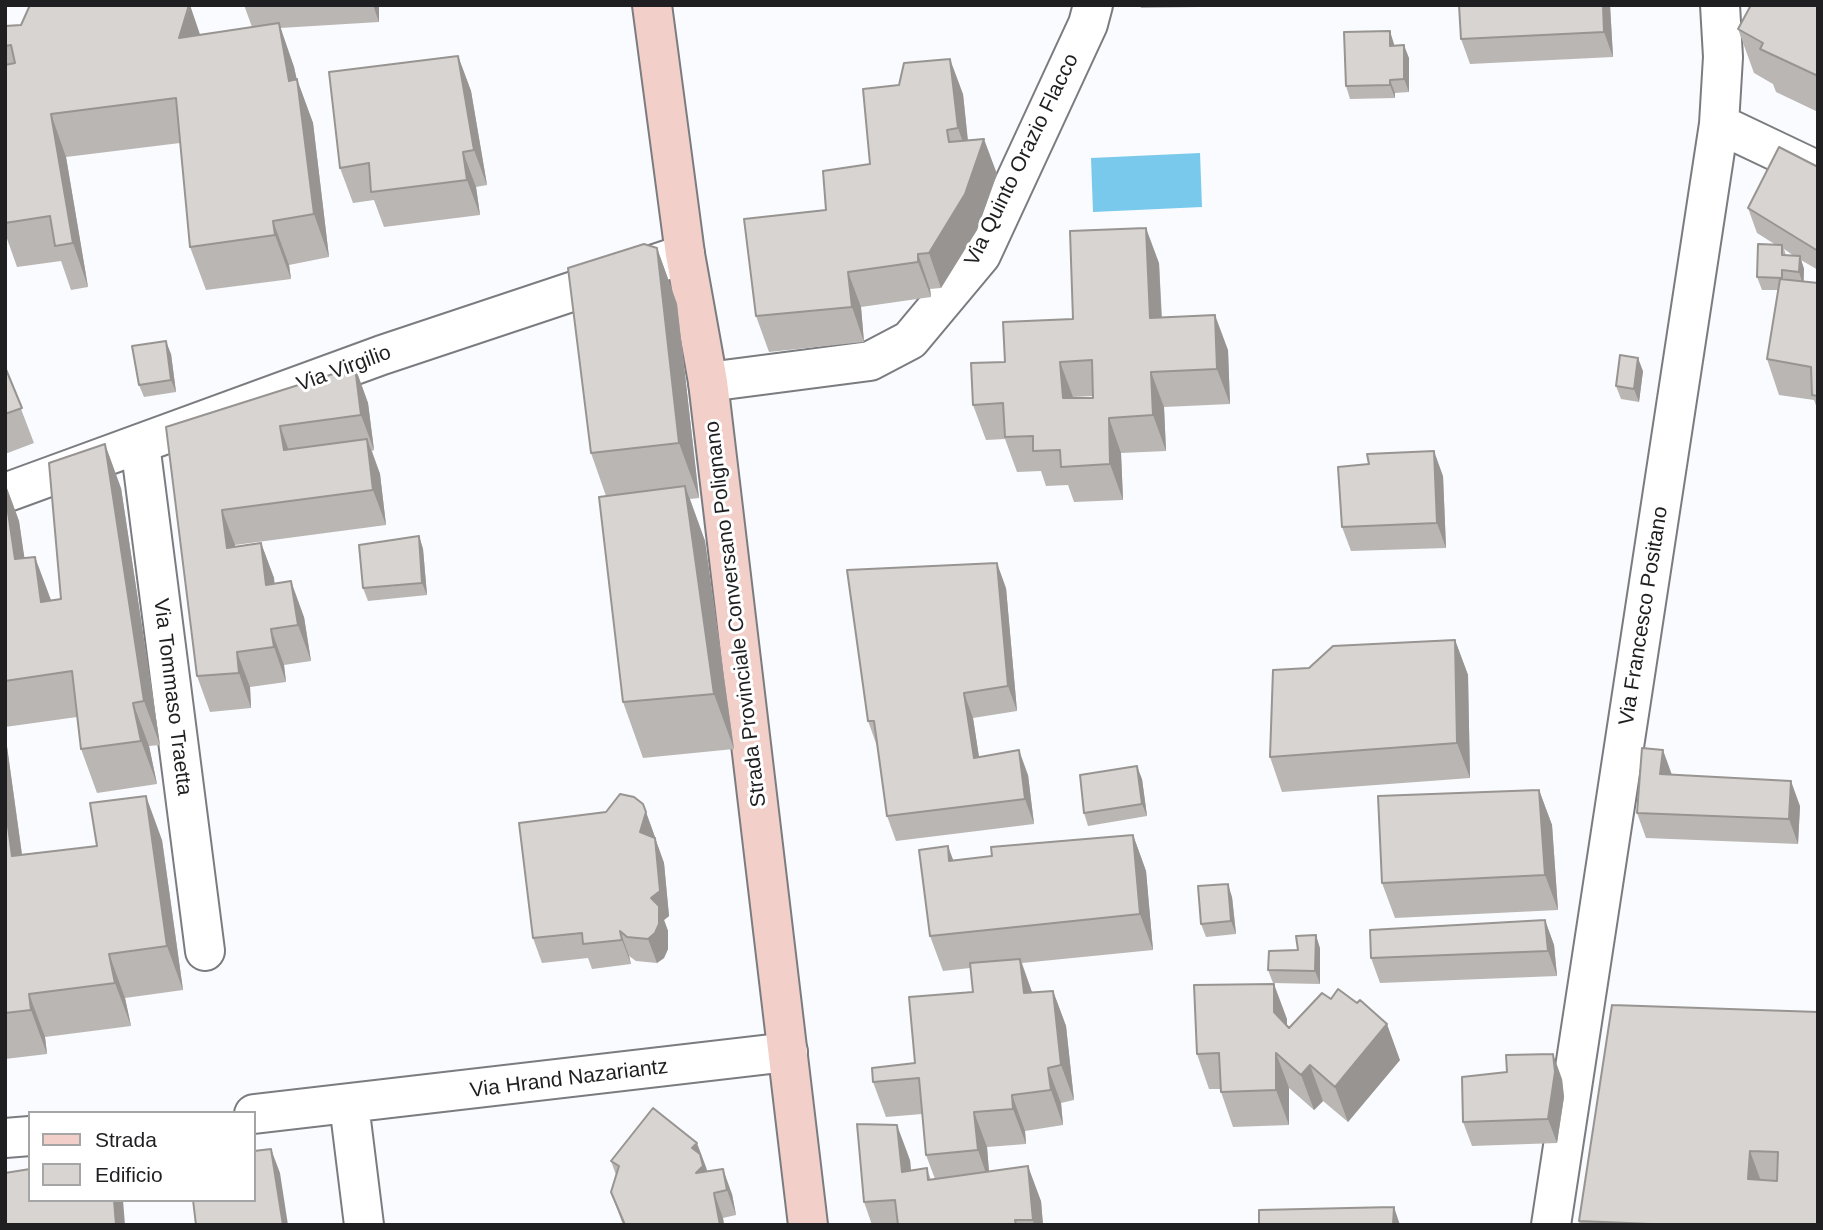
<!DOCTYPE html>
<html>
<head>
<meta charset="utf-8">
<style>
	body { margin:0 }
	#map { position:relative; width:1823px; height:1230px; overflow:hidden; background:#fafbfe; font-family:Arial,sans-serif }
	canvas { display:block }
	.frame { position:absolute; inset:0; border:7px solid #1f1f21; pointer-events:none }
	.legend { position:absolute; left:28px; top:1111px; width:228px; height:91px; box-sizing:border-box; background:#fff; border:2px solid #a5a5a6; margin:0; padding:9px 12px; list-style:none; font-size:21px; color:#1f1f21 }
	.legend li { display:flex; align-items:center; gap:14px; height:35px }
	.legend b { width:35px; border:2px solid #a5a5a6 }
</style>
</head>
<body>
<div id="map">
<canvas width="1823" height="1230"></canvas>
<div class="frame"></div>
<ul class="legend">
<li><b style="height:9px;background:#f2cfc8"></b>Strada</li>
<li><b style="height:19px;background:#d8d4d1"></b>Edificio</li>
</ul>
</div>
<script>
const g = document.querySelector('canvas').getContext('2d');
g.lineJoin = 'round';
function fill(path, color) { g.fillStyle = color; g.fill(path, 'evenodd'); }
const poly = rows => new Path2D(rows.map(r => 'M' + r).join(''));
function stroke(path, color, width, dash) { g.strokeStyle = color; g.lineWidth = width; g.lineCap = dash ? 'butt' : 'round'; g.setLineDash(dash || []); g.stroke(path); }
function drawText(font, color, halo, rows, align = 'center') {
  g.font = font + ' Arial,sans-serif'; g.lineWidth = 6; g.setLineDash([]); g.textBaseline = 'middle'; g.strokeStyle = halo; g.fillStyle = color; for (const [text, x, y, turn = 0] of rows) {
    g.save(); g.translate(x, y); g.rotate((+turn || 0) * Math.PI / 180); g.textAlign = isNaN(turn) ? turn : align; if (halo) g.strokeText(text, 0, 0); g.fillText(text, 0, 0); g.restore();
  }
}
const water = poly([
	[1200,153,1202,207,1093,212,1091,158]
]);
const minor = poly([
	[1719,124,1818,171],
	[708,382,870,361,910,340,981,255,1088,24,1093,5],
	[140,444,205,951],
	[349,1104,364,1225],
	[254,1114,788,1052],
	[5,1138,30,1136],
	[1551,1225,1719,124,1723,57,1720,5]
]);
const tertiary = poly([
	[5,493,382,355,685,254]
]);
const secondary = poly([
	[652,5,685,254,708,382,808,1225]
]);
const wall = poly([
	[244,5,379,5,379,22,280,28,294,67,297,80,313,123,329,257,289,265,291,279,206,290,190,247,180,143,66,157,88,287,71,290,61,261,17,267,5,233,5,26,200,35,252,27],
	[1140,5,1316,5,1141,8],
	[1610,5,1613,57,1470,64,1461,39],
	[1818,5,1818,112,1776,92,1773,84,1754,73,1738,29],
	[1394,44,1394,45,1409,58,1409,92,1395,93,1395,98,1350,99,1346,86],
	[458,56,471,91,487,185,476,187,480,215,384,227,374,200,353,203,340,168],
	[963,94,968,140,997,174,977,230,941,288,930,289,931,297,861,307,864,342,769,352,756,316,826,210],
	[1818,167,1818,270,1801,260,1804,269,1804,281,1818,283,1818,411,1814,400,1779,395,1767,359,1778,290,1762,290,1757,277,1776,245,1757,233,1748,208],
	[1784,249,1794,256,1786,255],
	[657,248,677,304,699,498,690,499,705,541,734,749,643,758,623,702,606,496,591,453],
	[1159,263,1162,317,1228,350,1230,404,1164,407,1166,451,1121,453,1123,500,1074,502,1068,485,1046,486,1041,471,1017,472,1005,439,986,440,973,405,1005,362],
	[1093,396,1093,398,1073,398,1073,397],
	[171,354,176,392,144,397,139,385],
	[5,367,34,443,5,454],
	[355,367,368,403,374,450,372,451,380,474,386,525,235,545,235,547,261,543,274,578,274,584,304,617,311,661,284,665,286,682,250,687,251,708,210,712,197,676,166,427],
	[1643,371,1639,402,1621,399,1616,386],
	[1443,476,1446,548,1351,551,1342,527],
	[5,483,19,521,24,558,51,601,61,599,121,488,160,745,149,746,157,784,97,793,81,749,77,717,5,727],
	[419,536,423,549,427,595,368,601,363,588],
	[1006,588,1017,711,973,718,979,757,1028,775,1034,824,896,841,887,816,877,746,868,721],
	[1455,640,1468,675,1470,778,1282,792,1270,757,1309,668],
	[5,732,22,854,162,840,183,990,125,998,131,1026,45,1037,47,1054,5,1059],
	[1142,779,1147,816,1088,826,1084,813],
	[1539,790,1552,825,1558,910,1395,918,1382,883],
	[643,804,664,863,669,916,664,920,668,931,668,949,664,958,657,963,636,961,629,956,631,964,592,969,588,958,542,963,533,938,606,812],
	[1800,806,1798,844,1646,838,1637,813],
	[1133,835,1146,871,1153,950,1022,963,1032,992,1053,991,1066,1026,1074,1100,1061,1103,1063,1125,1025,1131,1026,1144,987,1147,989,1171,1041,1201,1043,1225,872,1225,864,1202,910,1160,911,1170,927,1168,931,1180,935,1179,926,1155,922,1114,886,1117,873,1082,915,1063,973,992,970,968,943,971,930,936,954,861],
	[1232,897,1236,934,1206,937,1201,924],
	[1545,920,1554,945,1557,976,1380,983,1371,958],
	[1320,948,1320,984,1273,983,1268,970],
	[1818,1012,1818,1225,1580,1225,1579,1221],
	[1287,1019,1287,1026,1289,1028,1400,1060,1348,1122,1323,1101,1314,1110,1289,1088,1289,1125,1233,1127,1221,1092,1221,1089,1209,1089,1197,1054],
	[1562,1079,1564,1097,1557,1143,1472,1146,1463,1122],
	[611,1161,706,1167,707,1172,732,1194,736,1215,723,1218,724,1225,623,1225,611,1192,616,1175]
]);
const shadedWall = poly([
	[190,5,205,49,179,38],
	[373,5,379,5,379,22],
	[1603,5,1610,5,1613,57,1604,32],
	[279,23,294,67,299,91,297,79,313,123,329,257,314,214],
	[1390,31,1394,44,1394,58,1390,46],
	[1404,45,1409,58,1409,92,1404,79],
	[458,56,471,91,487,185,474,150],
	[950,59,963,94,970,163,958,128],
	[1390,80,1395,93,1395,98,1390,85],
	[51,114,66,157,88,287,73,243],
	[984,139,997,174,977,230,941,288,929,253],
	[463,152,476,187,480,215,467,180],
	[273,221,289,265,291,279,275,235],
	[1146,228,1159,263,1163,353,1150,318],
	[657,248,677,304,699,498,679,443],
	[918,254,930,289,931,297,918,262],
	[1800,256,1804,269,1803,285,1799,272],
	[848,272,861,307,864,342,852,307],
	[1215,315,1228,350,1230,404,1217,369],
	[166,341,171,354,176,392,171,380],
	[1638,358,1643,371,1639,402,1634,389],
	[1060,362,1073,397,1075,434,1063,398],
	[355,367,368,403,374,450,361,415],
	[1151,372,1164,407,1166,451,1153,415],
	[1109,418,1121,453,1123,500,1110,464],
	[280,426,293,462,284,450],
	[367,439,380,474,386,525,373,490],
	[105,444,121,488,160,745,144,701],
	[1434,451,1443,476,1446,548,1437,523],
	[5,483,19,521,31,602,15,559,5,492],
	[685,486,705,541,734,749,714,694],
	[222,510,235,545,239,583,227,548],
	[419,536,423,549,427,595,422,583],
	[261,543,274,578,279,620,266,585],
	[35,557,51,600,41,602],
	[997,563,1006,588,1017,711,1008,686],
	[291,581,304,617,311,661,298,625],
	[271,629,284,665,286,682,274,647],
	[1455,640,1468,675,1470,778,1457,743],
	[237,652,250,687,251,708,239,673],
	[964,693,973,718,983,783,974,758],
	[133,703,149,746,157,784,141,741],
	[5,732,28,899,12,856,5,804],
	[1019,750,1028,775,1034,824,1025,799],
	[1663,750,1672,775,1660,774],
	[1137,766,1142,779,1147,816,1142,804],
	[1791,781,1800,806,1798,844,1789,819],
	[1539,790,1552,825,1558,910,1545,875],
	[146,796,162,840,183,990,167,946],
	[646,812,655,837,649,856,640,832],
	[1133,835,1146,871,1153,950,1140,914],
	[655,838,664,863,669,916,664,920,668,931,668,949,664,958,657,963,648,939],
	[948,846,961,881,949,861],
	[1228,884,1232,897,1236,934,1231,921],
	[1545,920,1554,945,1557,976,1548,951],
	[620,931,629,956,631,964,622,940],
	[1316,935,1320,948,1320,984,1315,971],
	[109,954,125,998,131,1026,115,983],
	[1020,959,1033,995,1024,993],
	[1274,984,1287,1019,1287,1047,1274,1012],
	[1053,991,1066,1026,1074,1100,1061,1065],
	[29,994,45,1037,47,1054,31,1010],
	[1387,1024,1400,1060,1348,1122,1335,1087],
	[1276,1053,1289,1088,1289,1125,1276,1090],
	[1553,1054,1562,1079,1564,1097,1557,1143,1548,1119],
	[1310,1065,1323,1101,1314,1110,1301,1075],
	[1048,1068,1061,1103,1063,1125,1051,1090],
	[1012,1095,1025,1131,1026,1144,1013,1109],
	[974,1112,987,1147,990,1185,978,1150],
	[897,1125,910,1160,914,1207,902,1172],
	[697,1143,706,1167,709,1179,696,1173,692,1148],
	[271,1149,280,1173,288,1225,283,1225],
	[1750,1151,1766,1195,1748,1179],
	[1028,1166,1041,1201,1043,1225,1034,1225,1033,1220],
	[723,1169,732,1194,736,1215,727,1190],
	[714,1193,723,1218,724,1225,720,1225],
	[114,1200,123,1200,125,1225,116,1225],
	[1394,1207,1400,1225,1393,1225]
]);
const building = poly([
	[30,5,189,5,179,38,279,23,289,81,297,79,314,214,273,221,275,235,190,247,176,98,51,114,73,243,55,246,50,216,5,223,5,65,15,63,11,45,5,46,5,26,21,25,30,5],
	[1459,5,1603,5,1604,32,1461,39,1459,5],
	[1751,5,1818,5,1818,76,1760,49,1763,43,1738,29,1751,5],
	[1390,31,1390,46,1404,45,1404,79,1390,80,1390,85,1346,86,1344,32,1390,31],
	[458,56,474,150,463,152,467,180,371,192,369,163,340,168,329,72,458,56],
	[950,59,958,128,947,130,949,142,984,139,965,194,929,253,918,254,918,262,848,272,852,307,756,316,744,219,826,210,823,171,870,164,863,89,899,85,904,63,950,59],
	[1779,147,1818,167,1818,251,1748,208,1779,147],
	[1146,228,1150,318,1215,315,1217,369,1151,372,1153,415,1109,418,1110,464,1061,467,1060,450,1033,451,1033,436,1005,437,1003,403,973,405,971,363,1005,362,1003,322,1073,319,1070,231,1146,228],
	[1092,360,1093,398,1063,398,1060,362,1092,360],
	[644,244,657,248,679,443,591,453,568,268,644,244],
	[1758,244,1782,245,1782,255,1800,256,1799,272,1782,270,1782,278,1757,277,1758,244],
	[1780,279,1818,283,1818,396,1812,395,1811,367,1767,359,1780,279],
	[166,341,171,380,139,385,132,346,166,341],
	[1620,355,1638,358,1634,389,1616,386,1620,355],
	[5,367,22,408,5,414,5,367],
	[355,367,361,415,280,426,284,450,367,439,373,490,222,510,227,548,261,543,266,585,291,581,298,625,271,629,274,647,237,652,239,673,197,676,166,427,355,367],
	[105,444,144,701,133,703,141,741,81,749,72,671,5,681,5,492,15,559,35,557,41,602,61,599,49,463,105,444],
	[1434,451,1437,523,1342,527,1338,467,1369,464,1367,454,1434,451],
	[685,486,714,694,623,702,599,497,685,486],
	[419,536,422,583,363,588,359,545,419,536],
	[997,563,1008,686,964,693,974,758,1019,750,1025,799,887,816,874,721,868,721,847,570,997,563],
	[1455,640,1457,743,1270,757,1273,670,1309,668,1333,646,1455,640],
	[1642,748,1663,750,1660,774,1791,781,1789,819,1637,813,1642,748],
	[1137,766,1142,804,1084,813,1080,775,1137,766],
	[1539,790,1545,875,1382,883,1378,796,1539,790],
	[620,794,634,797,643,804,646,812,640,832,655,838,660,891,651,898,659,906,659,924,655,933,648,939,627,937,620,931,622,940,583,944,582,933,533,938,519,823,606,812,620,794],
	[146,796,167,946,109,954,115,983,29,994,31,1010,5,1013,5,804,12,856,97,846,90,803,146,796],
	[1133,835,1140,914,930,936,919,850,948,846,949,861,992,856,991,847,1133,835],
	[1228,884,1231,921,1201,924,1198,886,1228,884],
	[1545,920,1548,951,1371,958,1370,930,1545,920],
	[1316,935,1315,971,1268,970,1269,951,1298,950,1296,936,1316,935],
	[1020,959,1024,993,1053,991,1061,1065,1048,1068,1051,1090,1012,1095,1013,1109,974,1112,978,1150,926,1155,919,1078,873,1082,872,1068,915,1063,909,997,973,992,970,963,1020,959],
	[1274,984,1274,1012,1289,1028,1322,993,1331,999,1338,989,1357,1003,1360,1000,1387,1024,1335,1087,1310,1065,1301,1075,1276,1053,1276,1090,1221,1092,1219,1053,1197,1054,1194,985,1274,984],
	[1612,1005,1818,1012,1818,1225,1675,1225,1579,1221,1612,1005],
	[1750,1151,1778,1152,1777,1181,1748,1179,1750,1151],
	[1553,1054,1555,1072,1548,1119,1463,1122,1462,1077,1507,1072,1506,1055,1553,1054],
	[653,1108,697,1143,692,1148,700,1154,703,1166,696,1173,723,1169,727,1190,714,1193,720,1225,625,1225,611,1192,619,1166,611,1161,653,1108],
	[857,1124,897,1125,902,1172,927,1168,928,1180,1028,1166,1033,1220,1015,1220,1016,1225,898,1225,895,1200,864,1202,857,1124],
	[271,1149,283,1225,196,1225,193,1200,254,1200,254,1151,271,1149],
	[30,1169,30,1200,114,1200,116,1225,5,1225,5,1173,30,1169],
	[1394,1207,1393,1225,1259,1225,1259,1210,1394,1207]
]);
const streetNames = [
	["Via Quinto Orazio Flacco",1022,160,-64],
	["Via Virgilio",344,369,-20],
	["Strada Provinciale Conversano Polignano",736,614,-97],
	["Via Francesco Positano",1644,616,-81],
	["Via Tommaso Traetta",172,697,83],
	["Via Hrand Nazariantz",569,1079,-7]
];
fill(water, '#79c9ec');
stroke(minor, '#7b7c80', 42);
stroke(tertiary, '#7b7c80', 42);
stroke(secondary, '#7b7c80', 42);
stroke(minor, '#fff', 38);
stroke(tertiary, '#fff', 38);
stroke(secondary, '#f2cfc8', 38);
fill(wall, '#bab6b4');
fill(shadedWall, '#979492');
fill(building, '#d8d4d1');
stroke(building, '#979492', 2);
drawText('21px', '#1f1f21', '#fff', streetNames);
</script>
</body>
</html>
